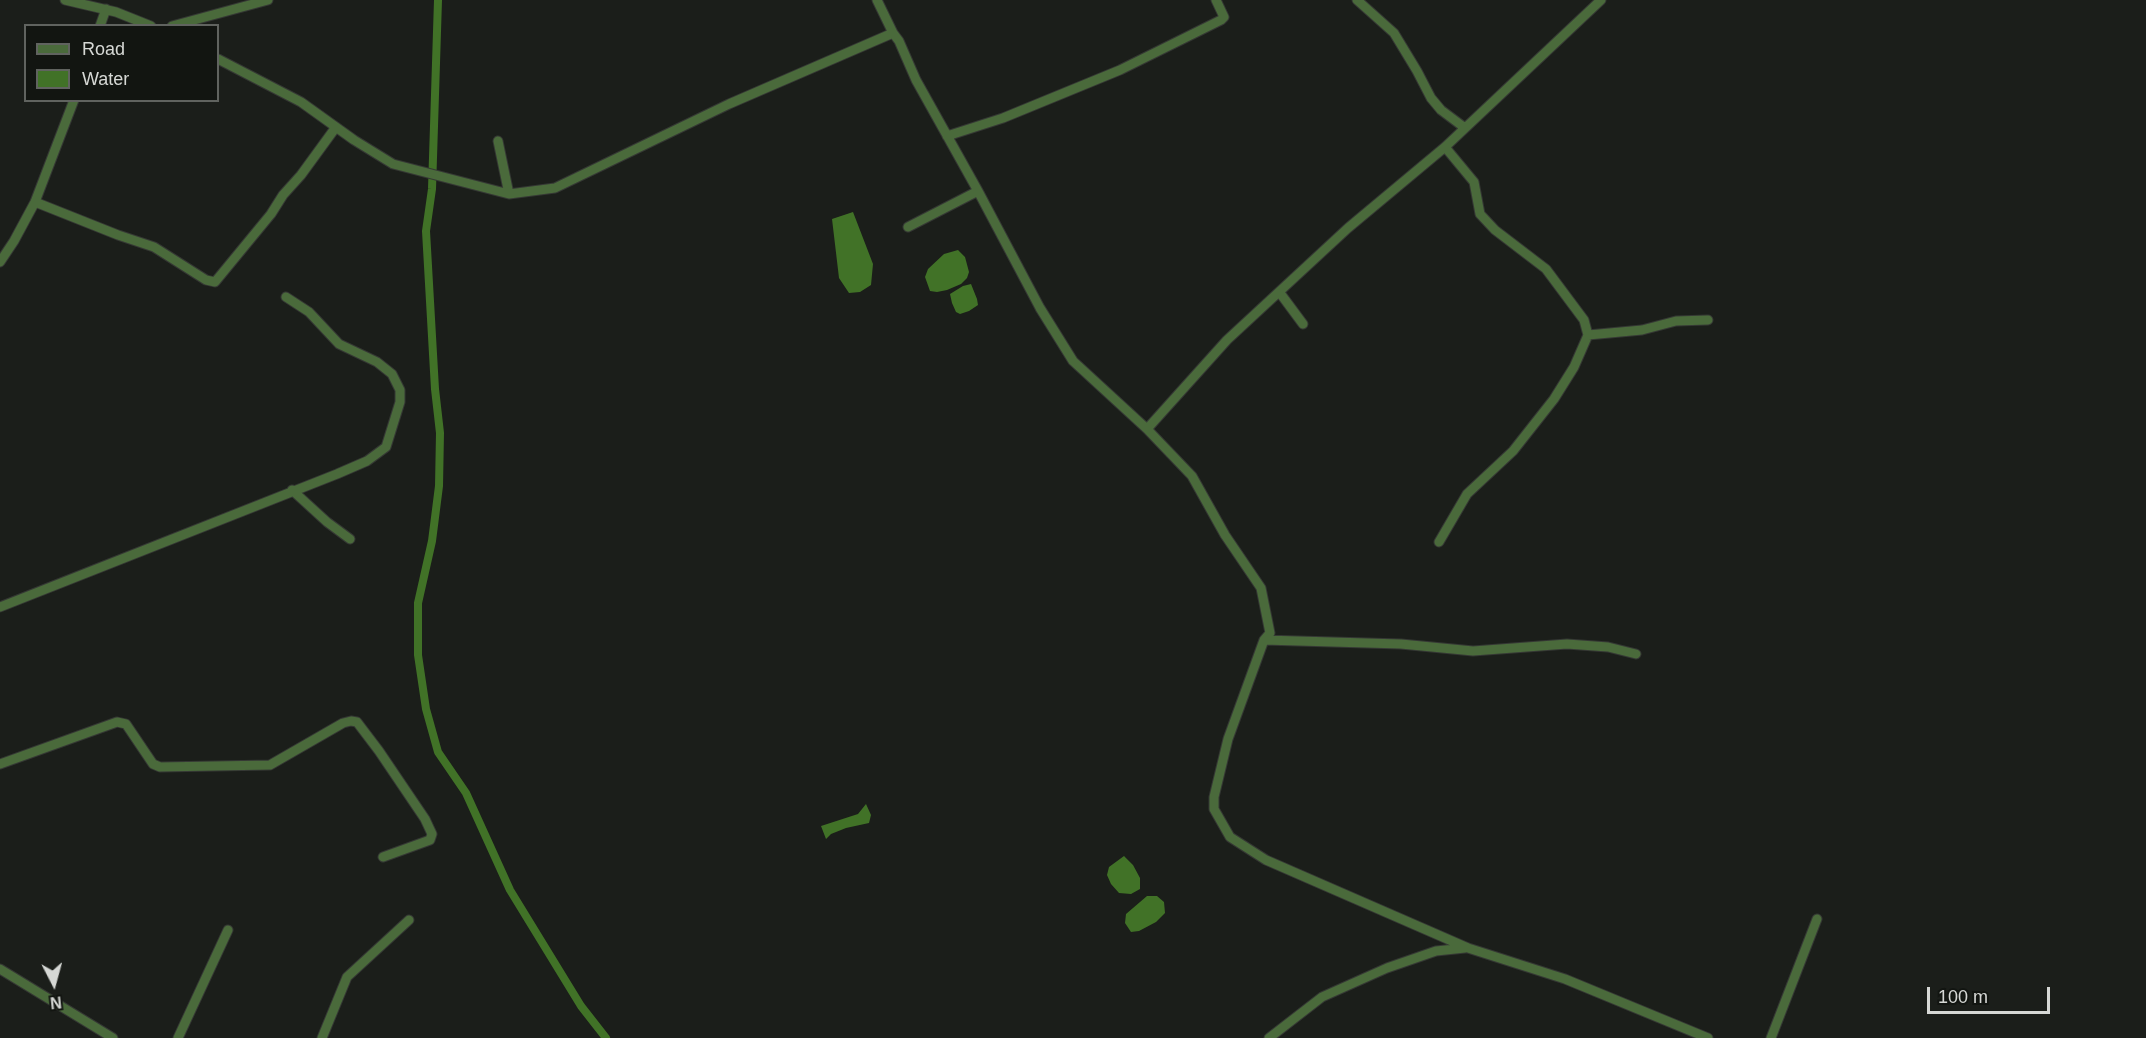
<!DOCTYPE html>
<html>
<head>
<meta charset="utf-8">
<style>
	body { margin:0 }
	#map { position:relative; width:2146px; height:1038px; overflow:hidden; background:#1b1e1a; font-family:Arial,sans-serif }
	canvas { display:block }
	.legend { position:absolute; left:24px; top:24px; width:195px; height:78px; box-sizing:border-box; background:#121511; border:2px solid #60635f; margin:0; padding:8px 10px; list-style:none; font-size:18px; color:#d6d8d5 }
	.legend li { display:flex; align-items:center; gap:12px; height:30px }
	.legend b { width:30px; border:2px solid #60635f }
	.north { position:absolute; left:24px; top:954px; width:60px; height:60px; -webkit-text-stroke:4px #121511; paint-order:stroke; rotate:174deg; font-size:16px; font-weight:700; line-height:24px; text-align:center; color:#d6d8d5 }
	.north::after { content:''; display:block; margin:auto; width:21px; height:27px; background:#d6d8d5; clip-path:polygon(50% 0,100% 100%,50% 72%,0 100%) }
	.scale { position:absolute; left:1927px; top:987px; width:123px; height:27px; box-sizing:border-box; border:3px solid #d6d8d5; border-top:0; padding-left:8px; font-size:18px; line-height:21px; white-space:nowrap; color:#d6d8d5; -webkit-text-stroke:4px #121511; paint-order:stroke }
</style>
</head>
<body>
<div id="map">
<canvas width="2146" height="1038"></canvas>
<ul class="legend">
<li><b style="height:8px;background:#4a6a3b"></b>Road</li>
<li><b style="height:16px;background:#417227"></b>Water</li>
</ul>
<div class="north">N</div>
<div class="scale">100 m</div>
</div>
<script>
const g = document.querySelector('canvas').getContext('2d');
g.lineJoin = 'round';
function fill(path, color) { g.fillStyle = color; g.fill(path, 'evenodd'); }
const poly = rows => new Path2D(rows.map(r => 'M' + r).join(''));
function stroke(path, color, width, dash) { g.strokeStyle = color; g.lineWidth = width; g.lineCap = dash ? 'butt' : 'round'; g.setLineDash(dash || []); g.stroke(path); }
const water = poly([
	[853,212,873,264,871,285,860,292,849,293,839,278,832,219],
	[958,250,965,257,969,272,967,278,961,284,947,290,937,292,930,291,925,277,928,269,944,254],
	[971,284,977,299,978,305,969,311,960,314,956,312,952,303,950,294,963,286],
	[866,804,871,815,869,823,846,828,831,834,826,839,821,826,858,814],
	[1124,856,1133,865,1140,878,1140,889,1131,894,1119,893,1111,884,1107,875,1109,867],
	[1147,896,1157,896,1164,902,1165,913,1156,922,1139,931,1131,932,1125,923,1126,914]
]);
const canal = poly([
	[438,0,432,189,426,231,435,389,440,433,439,486,432,541,418,603,418,655,426,709,438,752,466,793,510,890,581,1006,606,1038]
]);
const street = poly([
	[65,0,116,12,151,26],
	[877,0,893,33,899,41,916,80,978,191,1040,308,1073,361,1147,429,1192,476,1225,535,1261,588,1270,633,1264,640,1228,739,1214,797,1214,809,1230,837,1266,860,1468,948,1565,979,1708,1038],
	[1357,0,1394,33,1417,71,1431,98,1441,110,1465,128],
	[100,26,106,9],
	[172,26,268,0],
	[218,59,301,102,354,140,393,164,509,194,555,188,729,104,893,33],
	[947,136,1003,118,1120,70,1221,20,1224,17,1216,0],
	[498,141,509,194],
	[35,202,118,235,154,247,206,280,215,282,271,214,283,195,301,175,336,127],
	[908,227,978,191],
	[0,262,14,241,35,202,74,100],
	[1280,293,1303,324],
	[1588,335,1642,330,1676,321,1708,320],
	[1147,429,1227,340,1348,228,1445,147,1601,0],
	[292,490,327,522,350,539],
	[1439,542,1467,494,1513,451,1554,399,1574,367,1588,335,1584,320,1546,269,1495,230,1480,214,1474,182,1445,147],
	[0,607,337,474,367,461,386,447,400,402,400,390,392,374,377,362,339,344,309,312,286,297],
	[1264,640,1401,644,1473,651,1567,644,1608,647,1636,654],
	[0,764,117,722,126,724,153,764,160,767,270,765,343,723,351,721,357,722,379,751,425,819,432,834,430,840,383,857],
	[0,969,113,1038],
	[178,1038,228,930],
	[322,1038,347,977,409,920],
	[1269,1038,1322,997,1387,968,1436,951,1465,948],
	[1771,1038,1817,919]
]);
fill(water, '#417227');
stroke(canal, '#417227', 8);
stroke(street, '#353834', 11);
stroke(street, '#4a6a3b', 9);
</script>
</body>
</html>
